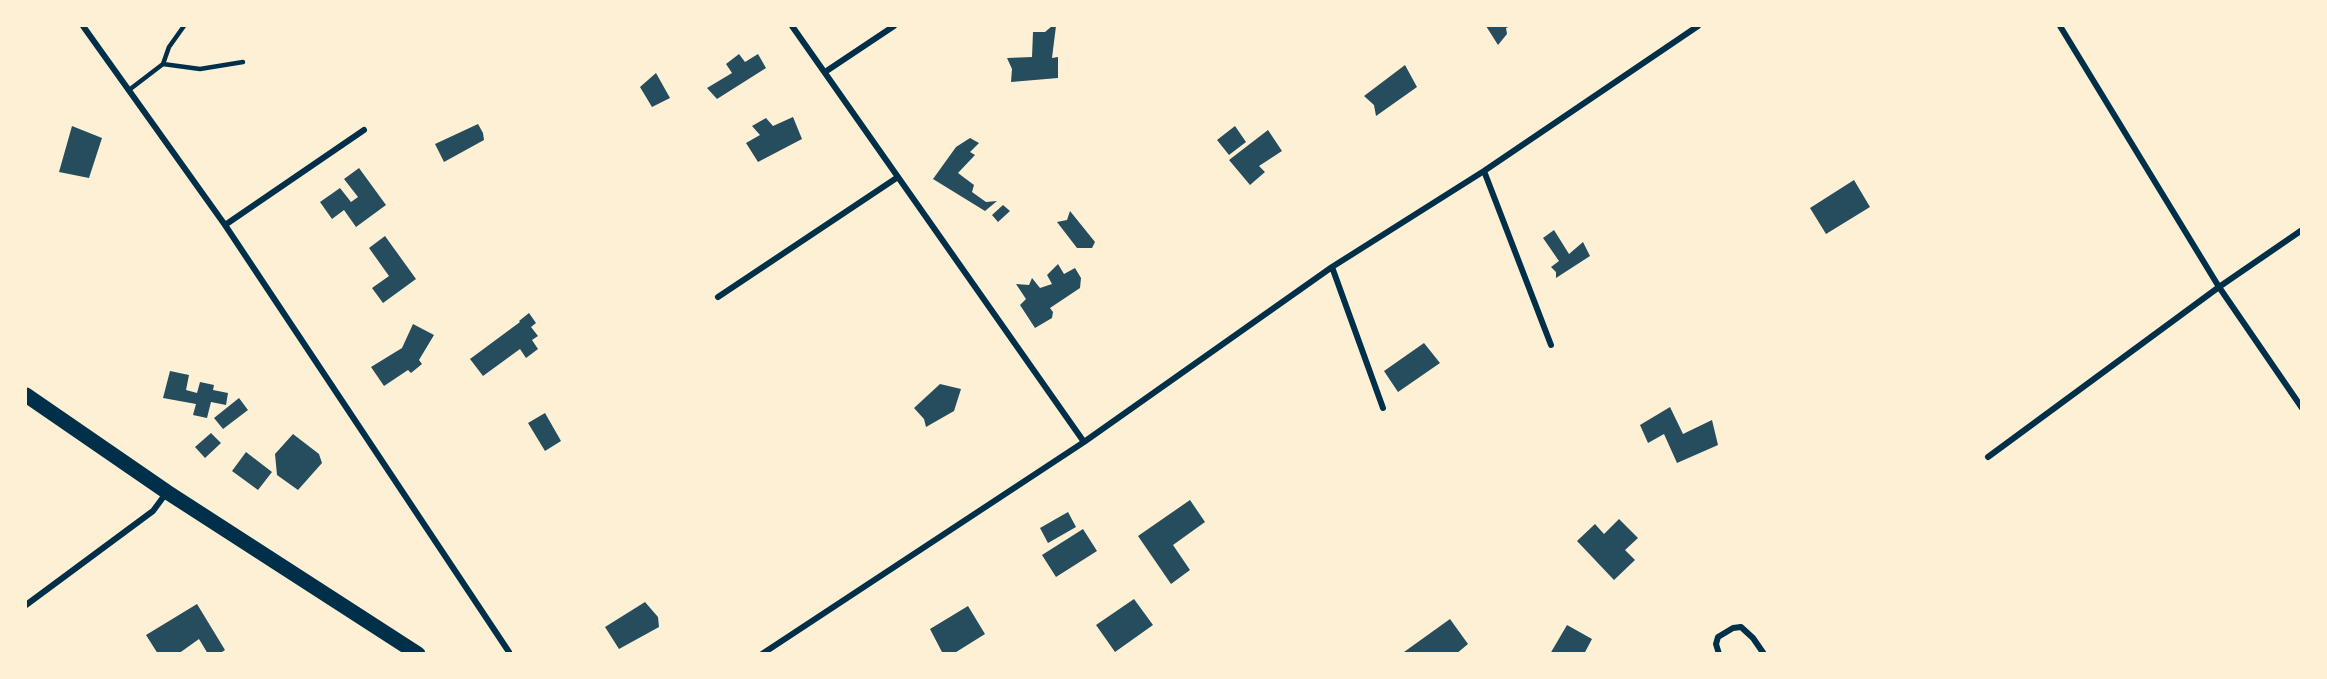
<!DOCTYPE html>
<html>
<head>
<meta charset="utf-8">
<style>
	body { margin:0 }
	#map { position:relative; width:2327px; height:679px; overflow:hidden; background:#fdf0d5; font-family:Manrope,sans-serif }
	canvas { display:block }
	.frame { position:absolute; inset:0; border:27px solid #fdf0d5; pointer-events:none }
</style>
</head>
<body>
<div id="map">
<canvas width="2327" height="679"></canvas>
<div class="frame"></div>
</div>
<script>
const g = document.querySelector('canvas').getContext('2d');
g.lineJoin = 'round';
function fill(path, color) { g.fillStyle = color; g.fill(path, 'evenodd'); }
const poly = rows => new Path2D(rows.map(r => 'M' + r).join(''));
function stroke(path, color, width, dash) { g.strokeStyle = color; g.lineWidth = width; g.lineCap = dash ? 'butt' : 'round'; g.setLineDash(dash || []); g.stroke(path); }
const building = poly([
	[1052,26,1056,26,1052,58,1058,57,1058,78,1011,82,1012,69,1007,58,1032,57,1033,32,1045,32],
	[1486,26,1511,26,1506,28,1507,34,1498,45],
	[739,54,745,62,758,54,766,68,717,99,707,88,732,73,726,64],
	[1405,65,1417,87,1376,116,1374,105,1364,96],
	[656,73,670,98,652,107,640,87],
	[793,117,802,139,758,162,746,143,760,135,752,126,766,118,773,126],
	[478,124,483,133,484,140,444,162,435,144],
	[72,126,102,138,89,178,59,172],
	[1235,126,1246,142,1229,155,1217,140],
	[1268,130,1282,151,1259,166,1265,172,1250,185,1229,160],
	[970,138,979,143,970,152,975,155,958,173,974,185,972,192,986,202,997,201,985,211,933,179,956,147],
	[359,168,386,205,356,227,344,210,332,219,320,202,340,188,351,202,358,197,344,179],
	[1854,180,1870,207,1826,234,1810,208],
	[1003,205,1010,211,998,222,992,215],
	[1070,211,1095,242,1092,248,1077,248,1057,222,1067,220],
	[1554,230,1569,254,1583,242,1590,256,1556,278,1556,272,1551,267,1559,261,1543,238],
	[385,236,416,279,383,303,372,288,389,276,369,248],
	[1058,264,1064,274,1075,268,1081,278,1080,288,1050,308,1053,312,1052,318,1035,328,1020,305,1026,299,1016,284,1029,285,1032,278,1040,288,1052,284,1047,275],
	[529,313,536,323,531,327,538,336,532,340,538,349,526,358,520,349,483,376,470,359,520,322,519,321],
	[413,324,434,335,419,360,422,364,411,373,408,370,384,386,371,367,402,348],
	[1424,343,1440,363,1398,392,1384,371],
	[170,371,189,375,186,390,197,393,200,382,214,385,213,390,228,393,226,405,211,402,207,418,193,415,196,404,163,398],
	[940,384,961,389,954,411,926,427,924,419,914,408],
	[239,398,248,410,223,429,214,418],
	[1670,407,1683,434,1712,420,1718,445,1677,463,1664,434,1648,443,1640,425],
	[545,413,561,441,545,451,528,423],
	[211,433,221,443,205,458,195,447],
	[293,434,319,454,322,463,298,490,277,475,275,454],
	[246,452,272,472,258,490,232,471],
	[1190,500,1205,522,1173,545,1190,570,1171,584,1138,536],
	[1068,512,1076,527,1048,543,1040,528],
	[1619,519,1638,538,1625,550,1635,560,1614,580,1577,541,1595,524,1604,534],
	[1083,529,1097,551,1056,577,1042,555],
	[1134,599,1153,625,1115,652,1096,625],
	[645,602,658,617,659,627,619,649,605,627],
	[197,604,225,650,219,654,208,654,199,639,178,654,158,654,146,635],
	[968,606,985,634,953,654,943,654,930,629],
	[1450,619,1468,644,1456,654,1405,654,1404,652],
	[1567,625,1592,639,1584,654,1550,654]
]);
const service = poly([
	[163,64,200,69,243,62],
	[129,90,163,64,169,47,184,26]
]);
const minor = poly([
	[83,26,225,225,509,652],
	[792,26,1084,442],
	[2060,26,2219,287,2302,408],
	[825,72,894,26],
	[1484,171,1551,345],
	[225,225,364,130],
	[1332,267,1383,408],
	[718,297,898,177],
	[1988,457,2219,287,2302,230],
	[26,605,153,511,167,492],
	[762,654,1084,442,1332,267,1484,171,1698,26],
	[1719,654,1716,644,1718,637,1733,628,1741,627,1753,638,1764,654]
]);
const trunk = poly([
	[26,395,167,492,418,654]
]);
fill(building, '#264d5e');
stroke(service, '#003049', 4.5);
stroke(minor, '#003049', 6);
stroke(trunk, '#003049', 15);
</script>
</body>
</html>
